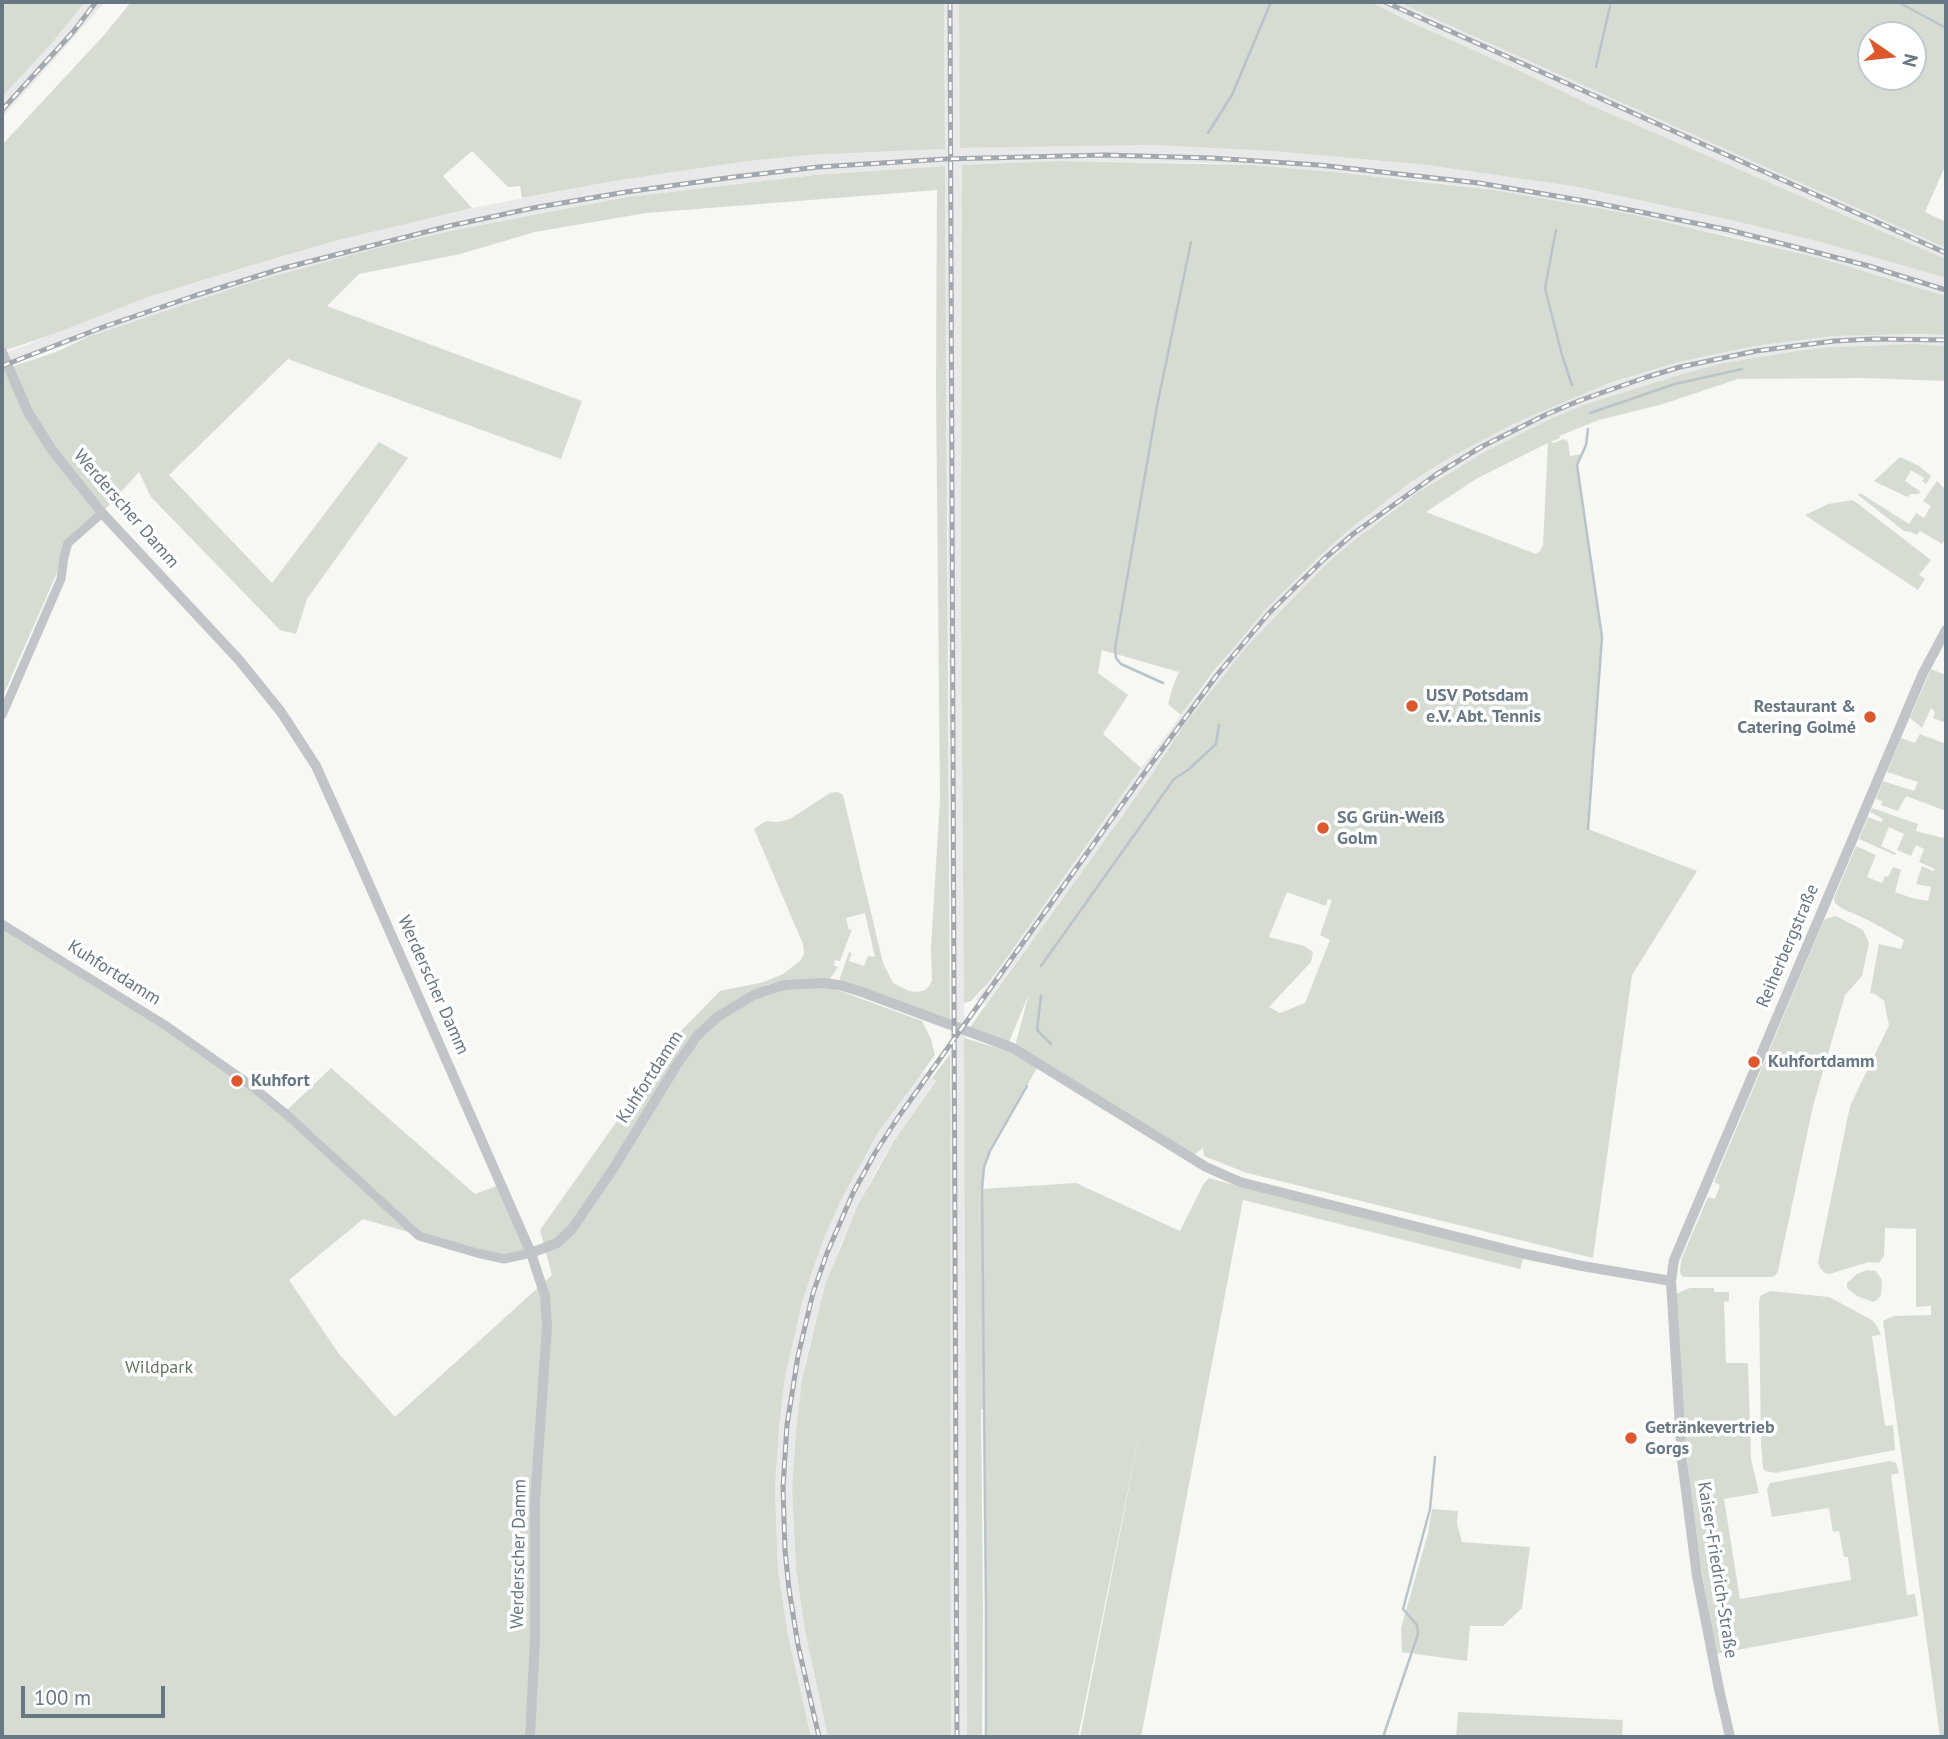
<!DOCTYPE html>
<html>
<head>
<meta charset="utf-8">
<style>
	body { margin:0 }
	#map { position:relative; width:1948px; height:1739px; overflow:hidden; background:#f7f7f4; font-family:"PT Sans",sans-serif }
	canvas { display:block }
	.frame { position:absolute; inset:0; border:4px solid #677784; pointer-events:none }
	.north { position:absolute; left:1857px; top:21px; width:70px; height:70px; box-sizing:border-box; background:#fff; border:2px solid #c2c9ce; border-radius:50%; rotate:104deg; font-size:19px; font-weight:700; line-height:28px; text-align:center; color:#677784 }
	.north::after { content:''; display:block; margin:auto; width:24px; height:32px; background:#de582d; clip-path:polygon(50% 0,100% 100%,50% 72%,0 100%) }
	.scale { position:absolute; left:21px; top:1686px; width:144px; height:32px; box-sizing:border-box; border:4px solid #677784; border-top:0; padding-left:9px; font-size:21px; line-height:24px; white-space:nowrap; color:#677784; -webkit-text-stroke:5px #fff; paint-order:stroke }
</style>
</head>
<body>
<div id="map">
<canvas width="1948" height="1739"></canvas>
<div class="frame"></div>
<div class="north">N</div>
<div class="scale">100 m</div>
</div>
<script>
const g = document.querySelector('canvas').getContext('2d');
g.lineJoin = 'round';
function fill(path, color) { g.fillStyle = color; g.fill(path, 'evenodd'); }
const poly = rows => new Path2D(rows.map(r => 'M' + r).join(''));
function stroke(path, color, width, dash) { g.strokeStyle = color; g.lineWidth = width; g.lineCap = dash ? 'butt' : 'round'; g.setLineDash(dash || []); g.stroke(path); }
function drawText(font, color, halo, rows, align = 'center') {
  g.font = font + ' "PT Sans",sans-serif'; g.lineWidth = 7; g.setLineDash([]); g.textBaseline = 'middle'; g.strokeStyle = halo; g.fillStyle = color; for (const [text, x, y, turn = 0] of rows) {
    g.save(); g.translate(x, y); g.rotate((+turn || 0) * Math.PI / 180); g.textAlign = isNaN(turn) ? turn : align; if (halo) g.strokeText(text, 0, 0); g.fillText(text, 0, 0); g.restore();
  }
}
const built = poly([
	[85,2,105,2,2,118,2,97,52,43],
	[944,2,959,2,961,148,1153,145,1272,151,1427,165,1578,187,1731,220,1824,243,1946,278,1946,296,1820,258,1727,235,1494,190,1422,181,1252,165,1206,163,1058,161,962,165,963,480,961,614,966,1248,967,1737,951,1737,951,1433,949,1274,951,968,945,166,815,175,627,197,450,231,373,249,252,282,30,357,2,370,2,352,3,354,148,297,335,241,472,208,614,181,741,162,807,155,945,149],
	[1371,2,1398,2,1521,56,1946,248,1946,259,1595,107,1516,69,1406,20],
	[1873,334,1946,335,1946,346,1874,345,1796,351,1723,363,1682,374,1583,405,1548,420,1450,472,1418,492,1387,514,1327,563,1247,646,1184,725,1150,777,985,1005,976,999,1005,962,1141,768,1239,640,1265,610,1321,555,1350,529,1411,482,1444,461,1513,424,1612,382,1679,362,1755,346,1833,336],
	[922,1070,936,1080,894,1141,875,1172,841,1243,819,1308,806,1359,801,1391,796,1430,792,1489,796,1569,805,1631,828,1737,811,1737,788,1635,778,1570,775,1489,779,1428,785,1377,802,1303,811,1275,825,1236,842,1198,879,1131]
]);
const green = poly([
	[2,2,85,2,52,43,2,97],
	[131,2,944,2,945,149,807,155,741,162,614,181,522,198,520,186,508,187,472,151,443,176,472,208,335,241,250,266,148,297,54,334,6,350,2,342,2,145,105,34],
	[959,2,1371,2,1406,20,1516,69,1595,107,1946,259,1946,278,1824,243,1731,220,1578,187,1427,165,1272,151,1153,145,960,148],
	[1398,2,1946,2,1946,164,1925,212,1946,222,1946,248],
	[1913,35,1913,77,1871,77,1871,35],
	[1058,161,1252,165,1344,173,1494,190,1630,214,1820,258,1946,296,1946,335,1913,334,1833,336,1755,346,1721,353,1679,362,1612,382,1513,424,1444,461,1411,482,1350,529,1321,555,1265,610,1213,672,1181,715,1168,704,1173,686,1179,672,1102,650,1098,673,1128,695,1103,734,1141,768,1004,962,988,983,971,1001,964,1003,961,614,962,165],
	[945,166,950,1021,841,981,840,978,849,952,852,953,849,961,864,966,868,956,875,957,865,913,846,918,849,930,852,929,840,961,835,960,834,965,838,967,830,979,784,981,766,985,734,1001,742,1007,765,995,782,990,829,987,922,1021,931,1039,935,1055,879,1131,842,1198,825,1236,811,1275,802,1303,785,1377,779,1428,775,1489,778,1570,788,1635,811,1737,2,1737,2,924,165,1025,249,1084,284,1113,331,1068,475,1194,502,1184,531,1253,513,1258,494,1257,363,1219,289,1280,339,1354,395,1417,552,1275,540,1230,680,1032,720,991,764,982,783,974,800,961,804,954,803,944,754,829,766,821,778,822,790,819,830,793,838,792,843,795,883,963,893,983,909,991,918,992,925,990,930,985,932,980,931,947,940,799,936,386,937,190,646,213,535,232,460,254,359,274,327,306,582,401,561,459,288,359,169,475,272,583,379,442,408,458,307,599,296,634,280,630,151,497,139,472,102,513,68,543,64,557,2,698,2,370,56,352,88,337,252,282,373,249,450,231,627,197,815,175],
	[1913,344,1946,346,1946,381,1863,378,1738,379,1663,404,1599,420,1559,436,1560,438,1550,442,1554,443,1563,439,1568,441,1570,456,1582,454,1577,465,1590,556,1600,619,1602,637,1588,829,1697,871,1632,975,1593,1258,1247,1173,1204,1156,1203,1148,1194,1155,1017,1046,1016,1042,1029,994,1009,1042,970,1027,1150,777,1184,725,1247,646,1327,563,1357,538,1418,492,1483,453,1548,420,1583,405,1682,374,1723,363,1796,351,1834,347],
	[1548,443,1543,545,1540,551,1536,554,1426,512,1476,479],
	[1287,892,1326,906,1328,899,1332,900,1320,935,1330,940,1305,1003,1280,1013,1269,1007,1311,962,1313,952,1304,946,1269,937],
	[1900,457,1919,466,1931,476,1926,484,1922,481,1924,478,1911,470,1905,481,1921,492,1918,494,1911,494,1907,497,1874,481],
	[1937,481,1946,490,1946,538,1942,544,1920,531,1917,535,1911,532,1904,531,1858,495,1860,493,1909,524,1916,513,1924,518,1931,506,1923,501],
	[1853,500,1931,560,1919,575,1925,579,1918,590,1805,515,1828,504],
	[1931,669,1946,675,1946,694,1944,698,1946,699,1946,723,1933,718,1935,712,1931,708,1922,728,1910,718],
	[1920,734,1946,744,1946,811,1906,796,1898,811,1881,805,1882,801,1876,799,1883,781,1914,791,1918,782,1887,772,1901,738,1915,743],
	[1872,808,1918,824,1916,831,1943,838,1946,830,1946,1737,1940,1737,1883,1321,1894,1316,1931,1315,1931,1306,1916,1307,1916,1229,1885,1228,1884,1256,1879,1263,1869,1262,1829,1274,1825,1273,1820,1268,1818,1262,1850,1106,1889,1025,1884,1001,1875,994,1870,993,1879,944,1901,949,1904,940,1868,920,1841,908,1835,903,1834,898,1856,846,1876,855,1867,877,1882,883,1885,876,1888,877,1893,867,1901,870,1895,892,1912,898,1928,901,1931,887,1916,884,1922,866,1933,871,1935,869,1919,862,1924,849,1916,845,1911,856,1897,850,1904,834,1889,827,1881,846,1896,853,1895,855,1859,839,1868,817,1881,822,1883,819,1870,812],
	[1836,916,1863,930,1869,943,1862,976,1845,995,1813,1106,1778,1271,1775,1276,1771,1277,1683,1277,1680,1273,1681,1260,1708,1197,1715,1199,1720,1185,1714,1182,1824,920,1828,918],
	[964,1038,1011,1052,1037,1068,990,1151,984,1167,982,1189,1076,1183,1180,1231,1204,1183,1209,1178,1245,1188,1524,1256,1520,1269,1243,1200,1141,1737,1080,1737,1142,1421,1078,1737,986,1737,986,1606,983,1409,981,1409,983,1611,982,1737,967,1737],
	[950,1054,951,1737,828,1737,805,1631,796,1569,792,1489,796,1430,802,1380,819,1308,827,1280,858,1205,894,1141,936,1081,932,1078],
	[1867,1270,1876,1271,1882,1280,1881,1295,1877,1300,1873,1302,1857,1296,1847,1288,1847,1283,1857,1274],
	[1690,1288,1714,1288,1714,1292,1729,1292,1729,1301,1724,1302,1726,1363,1748,1363,1751,1459,1759,1493,1724,1499,1740,1599,1851,1580,1848,1557,1844,1557,1839,1531,1833,1532,1829,1508,1772,1517,1767,1490,1770,1483,1890,1461,1896,1463,1899,1473,1891,1475,1907,1595,1915,1594,1918,1616,1716,1654,1699,1555,1689,1477,1679,1375,1676,1294],
	[1770,1291,1829,1297,1872,1320,1877,1326,1881,1335,1872,1336,1885,1426,1893,1425,1895,1450,1775,1473,1765,1471,1763,1468,1761,1444,1759,1303,1760,1296],
	[1432,1509,1458,1511,1457,1523,1462,1542,1530,1547,1522,1608,1503,1626,1470,1626,1467,1661,1402,1652,1401,1628,1428,1533],
	[1458,1712,1623,1720,1622,1737,1456,1737]
]);
const stream = poly([
	[1898,2,1946,28],
	[1596,67,1611,2],
	[1208,133,1232,95,1271,2],
	[1556,230,1545,288,1562,355,1572,385],
	[1590,413,1675,384,1742,369],
	[1163,683,1121,664,1116,658,1115,648,1157,406,1191,242],
	[1588,829,1602,637,1577,465,1586,445,1588,429],
	[1041,966,1174,779,1188,770,1216,744,1219,725],
	[1041,996,1037,1030,1051,1044],
	[986,1737,986,1606,982,1189,984,1167,990,1151,1027,1086],
	[1383,1737,1418,1634,1417,1625,1403,1609,1430,1509,1435,1457]
]);
const minor = poly([
	[2,715,54,595,61,579,64,557,68,543,102,513],
	[2,924,165,1025,249,1084,285,1113,419,1236,477,1253,504,1259,531,1253]
]);
const tertiary = poly([
	[2,352,28,412,52,450,102,513,239,660,281,712,316,766,358,859,531,1253,545,1296,547,1326,535,1501,535,1640,530,1737],
	[531,1253,557,1243,572,1229,615,1166,676,1066,697,1036,717,1017,754,995,765,991,785,985,824,983,839,985,862,992,1013,1048,1206,1167,1240,1182,1525,1254,1582,1266,1671,1281],
	[1730,1737,1719,1689,1697,1576,1682,1460,1671,1281,1674,1260,1923,673,1946,630]
]);
const rail = poly([
	[950,2,957,1737],
	[1385,2,1946,253],
	[2,110,73,32,96,2],
	[2,366,106,326,194,296,280,269,449,226,533,208,626,192,734,177,818,167,945,159,1104,155,1211,158,1319,165,1479,183,1591,202,1729,230,1869,266,1946,290],
	[819,1737,798,1645,789,1589,785,1550,783,1487,787,1425,798,1356,813,1293,827,1253,853,1193,875,1153,899,1116,1143,775,1217,675,1269,613,1324,559,1353,534,1437,474,1481,447,1545,415,1581,400,1647,377,1680,367,1756,351,1834,341,1873,339,1946,340]
]);
const markers = [
	[1412,706,7,"#de582d"],
	[1870,717,7,"#de582d"],
	[1323,828,7,"#de582d"],
	[1754,1062,7,"#de582d"],
	[237,1081,7,"#de582d"],
	[1631,1438,7,"#de582d"]
];
const streetNames = [
	["Werderscher Damm",126,509,49],
	["Reiherbergstraße",1788,946,-67],
	["Kuhfortdamm",114,973,32],
	["Werderscher Damm",433,985,66],
	["Kuhfortdamm",650,1077,-57],
	["Werderscher Damm",519,1554,-89],
	["Kaiser-Friedrich-Straße",1717,1570,81]
];
const poiNames = [
	["USV Potsdam",1426,696],
	["e.V. Abt. Tennis",1426,717],
	["Restaurant &",1856,707,"right"],
	["Catering Golmé",1856,728,"right"],
	["SG Grün-Weiß",1337,818],
	["Golm",1337,839],
	["Kuhfortdamm",1768,1062],
	["Kuhfort",251,1081],
	["Getränkevertrieb",1645,1428],
	["Gorgs",1645,1449]
];
const parkNames = [
	["Wildpark",159,1368]
];
fill(built, '#e8e9e8');
fill(green, '#d7dcd3');
stroke(stream, '#b9c4c9', 2.5);
stroke(minor, '#c1c5c8', 9);
stroke(tertiary, '#c1c5c8', 10);
stroke(rail, '#a2a8ad', 5);
stroke(rail, '#fff', 2.5, [8]);
for (const [x, y, r, color] of markers) { const dot = new Path2D(); dot.arc(x, y, r, 0, 2 * Math.PI); g.fillStyle = color; g.fill(dot); stroke(dot, '#fff', 2.5); }
drawText('18px', '#677784', '#fff', streetNames);
drawText('bold 18px', '#677784', '#fff', poiNames, 'left');
drawText('18px', '#667762', '#fff', parkNames);
</script>
</body>
</html>
